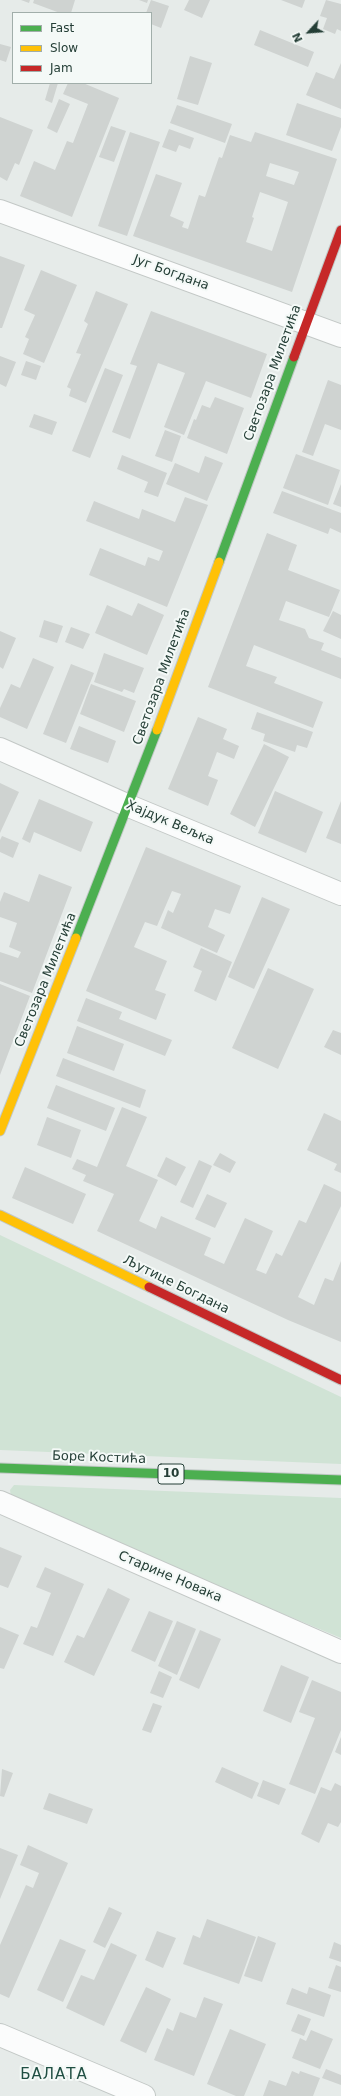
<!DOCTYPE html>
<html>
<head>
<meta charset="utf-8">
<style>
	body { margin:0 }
	#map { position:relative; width:341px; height:2096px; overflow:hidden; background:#e6ebe9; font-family:"DejaVu Sans",sans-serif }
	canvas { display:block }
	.legend { position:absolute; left:12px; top:12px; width:140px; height:72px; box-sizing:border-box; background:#f4f9f7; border:1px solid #a1aeaa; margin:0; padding:5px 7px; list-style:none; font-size:12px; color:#243e36 }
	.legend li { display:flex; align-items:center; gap:8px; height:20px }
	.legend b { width:20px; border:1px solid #a1aeaa }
	.north { position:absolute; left:289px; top:12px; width:40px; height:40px; -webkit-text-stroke:3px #f4f9f7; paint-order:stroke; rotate:244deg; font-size:11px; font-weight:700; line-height:16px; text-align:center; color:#243e36 }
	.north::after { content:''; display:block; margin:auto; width:14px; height:18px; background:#243e36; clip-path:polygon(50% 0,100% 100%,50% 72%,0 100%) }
</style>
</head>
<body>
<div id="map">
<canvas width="341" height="2096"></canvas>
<ul class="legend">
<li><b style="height:5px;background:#4caf50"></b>Fast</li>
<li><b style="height:5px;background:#ffc107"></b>Slow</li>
<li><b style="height:5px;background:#c62828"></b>Jam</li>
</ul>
<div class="north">N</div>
</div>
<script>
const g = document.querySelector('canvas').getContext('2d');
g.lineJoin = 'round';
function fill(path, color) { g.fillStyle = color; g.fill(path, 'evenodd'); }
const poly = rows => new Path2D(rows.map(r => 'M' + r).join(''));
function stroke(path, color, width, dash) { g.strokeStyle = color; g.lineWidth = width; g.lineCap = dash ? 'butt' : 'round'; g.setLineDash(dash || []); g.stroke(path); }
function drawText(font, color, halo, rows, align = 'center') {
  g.font = font + ' "DejaVu Sans",sans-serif'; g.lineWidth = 4; g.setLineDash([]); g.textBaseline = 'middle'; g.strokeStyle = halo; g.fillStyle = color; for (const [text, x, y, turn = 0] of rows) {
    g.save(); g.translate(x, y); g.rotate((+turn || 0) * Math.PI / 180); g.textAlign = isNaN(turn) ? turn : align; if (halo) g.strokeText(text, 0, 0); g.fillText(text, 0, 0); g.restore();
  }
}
const green = poly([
	[0,1235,341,1397,341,1464,0,1450],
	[14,1485,341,1498,341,1638,14,1502,11,1497,10,1490]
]);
const building = poly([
	[21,0,30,0,29,3],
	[34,0,75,0,71,13,60,13,33,3],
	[139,0,148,0,147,3],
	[151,0,169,6,161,28,151,24,151,13,146,13],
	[189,0,210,0,202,18,184,10],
	[281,0,305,0,302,8],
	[326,0,341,4,341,31,337,29,335,34,323,29,327,18,320,16],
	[260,30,314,52,308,67,254,45],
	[0,44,11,47,6,62,0,60],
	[190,56,212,63,198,105,177,99],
	[341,63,341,109,306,95,316,72,334,79],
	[50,83,58,83,52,103,45,100],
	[68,83,83,83,119,98,72,217,20,196,34,161,55,170,67,141,73,143,88,104,63,94],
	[59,99,70,104,57,133,47,128],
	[297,103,341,118,341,127,332,151,286,135],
	[177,105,232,124,225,143,170,123],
	[0,117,33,130,19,165,15,163,7,181,0,177],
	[111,126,126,131,114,162,99,157],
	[169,129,194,138,190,149,179,145,176,152,162,147],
	[130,132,160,142,127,236,98,226],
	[255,132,337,159,292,292,133,236,156,174,182,183,170,216,184,222,182,227,188,229,199,195,205,197,219,157,222,158,230,135,251,142],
	[270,163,299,172,294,185,266,176],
	[260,192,288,202,272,251,246,242,254,218,252,217],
	[0,256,25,265,2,328,0,328],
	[41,270,77,285,44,363,23,354,29,339,25,337,35,315,24,310],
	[96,291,128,304,86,403,69,396,71,389,67,387,81,354,76,353,88,324,84,321],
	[151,311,267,354,251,398,206,381,184,435,164,427,185,373,158,363,130,439,112,432,137,366,130,364],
	[0,356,16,362,6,387,0,384],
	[26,361,41,366,36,380,21,375],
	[105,368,123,375,90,458,72,451],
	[328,380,341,385,341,430,325,424,313,456,302,452],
	[215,397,244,408,227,454,187,438,194,419,196,420,202,405,210,408],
	[34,414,57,422,52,435,29,427],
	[165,430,181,436,172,462,155,456],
	[296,454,340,470,328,505,283,488],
	[122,455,167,473,158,497,144,492,148,482,117,469],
	[205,456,223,463,207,501,166,484,175,463,199,473],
	[341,484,341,507,333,504],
	[282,491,341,513,341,533,330,528,328,534,273,513],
	[185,497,208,505,167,607,89,575,100,548,145,566,148,557,159,561,163,551,86,521,94,501,139,519,142,509,175,522],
	[267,533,297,545,288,570,340,590,329,617,286,601,279,620,305,629,309,638,324,643,321,650,341,658,341,679,254,645,246,666,277,677,274,683,323,702,313,728,208,687],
	[138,603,164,615,147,655,95,633,107,605,132,616],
	[333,611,341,615,341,639,323,631],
	[44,620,63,626,57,643,39,637],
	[71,627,90,634,83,649,65,642],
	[0,631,16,638,3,669,0,667],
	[104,653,144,668,134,693,124,689,122,692,94,682],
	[33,658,54,667,27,729,0,717,0,708,11,684,20,688],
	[71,664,94,673,66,743,43,734],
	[91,684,136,701,124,732,80,714],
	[257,712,313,732,307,748,297,745,295,752,263,741,265,734,251,729],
	[198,717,227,729,223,739,239,746,234,759,217,752,208,776,218,780,208,806,168,789],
	[79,726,116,741,108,763,70,749],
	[264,744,289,757,255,827,230,814],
	[0,783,19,792,0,833],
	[275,791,323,812,306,853,258,833],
	[39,799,93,822,81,852,34,832,30,843,22,839],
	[341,801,341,844,326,838],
	[2,836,19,843,13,858,0,852,0,840],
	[146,847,241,886,230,914,215,909,208,927,225,935,217,953,161,928,168,910,173,913,181,894,172,891,157,926,145,922,134,947,167,961,155,990,166,994,156,1020,86,991],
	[39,874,72,887,32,993,0,981,0,952,18,958,21,952,9,947,17,923,0,917,0,902,4,892,29,902],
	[262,897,290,909,254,989,228,977],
	[201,948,232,962,216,1001,194,991,202,971,193,967],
	[268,968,314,989,278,1069,232,1048],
	[0,984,30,996,0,1075],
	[86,998,122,1012,119,1019,172,1040,165,1056,77,1021],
	[77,1026,124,1044,114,1071,67,1053],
	[333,1030,341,1033,341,1055,324,1047],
	[63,1058,146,1090,140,1108,56,1076],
	[56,1085,115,1108,106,1131,47,1108],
	[122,1107,147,1117,126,1166,158,1180,139,1221,156,1229,161,1216,211,1238,204,1255,224,1264,245,1218,273,1231,256,1270,266,1274,276,1253,282,1256,299,1220,306,1223,324,1184,341,1192,341,1206,298,1297,314,1305,325,1278,333,1281,341,1261,341,1342,288,1320,97,1231,114,1194,83,1181,86,1175,72,1169,77,1159,97,1167],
	[324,1113,341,1121,341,1173,334,1170,337,1164,307,1150],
	[47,1117,81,1130,71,1158,37,1145],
	[220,1153,236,1162,230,1173,213,1165],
	[166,1157,186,1167,176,1186,157,1176],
	[199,1160,212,1166,193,1208,180,1202],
	[25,1167,86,1194,73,1224,12,1198],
	[207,1194,227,1203,215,1228,195,1219],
	[0,1547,22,1556,8,1588,0,1585],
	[45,1567,84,1584,53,1656,23,1644,31,1626,37,1628,51,1593,36,1587],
	[108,1588,130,1599,94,1676,64,1662,77,1635,84,1638],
	[149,1611,173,1621,155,1662,131,1651],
	[177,1621,196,1629,177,1675,158,1666],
	[0,1627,19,1635,4,1669,0,1668],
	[200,1630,221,1639,199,1689,179,1680],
	[281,1665,309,1677,291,1723,263,1711],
	[159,1671,172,1677,163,1698,150,1693],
	[312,1680,341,1692,341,1730,315,1794,289,1784,315,1718,299,1712],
	[153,1703,162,1706,151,1733,142,1730],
	[341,1737,341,1755,335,1752],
	[222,1767,259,1783,252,1799,215,1782],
	[2,1769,13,1773,4,1797,0,1796],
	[263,1780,286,1789,279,1805,257,1796],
	[335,1783,341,1786,341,1822,338,1827,328,1823,319,1843,301,1834,321,1787,331,1791],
	[49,1793,93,1809,87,1824,43,1809],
	[28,1845,68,1863,9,1998,0,1994,0,1945,26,1885,33,1888,39,1873,20,1865],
	[0,1848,18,1855,0,1899],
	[109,1907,122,1913,105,1948,93,1942],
	[207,1919,256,1937,239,1984,183,1964,193,1935,200,1938],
	[157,1931,176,1938,163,1968,145,1960],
	[258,1936,276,1943,262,1982,244,1976],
	[60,1939,86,1950,63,2002,37,1990],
	[334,1942,341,1945,341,1962,329,1958],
	[111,1943,137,1955,104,2026,66,2008,81,1975,94,1980],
	[336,1965,341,1967,341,1992,328,1988],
	[146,1987,171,1999,146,2053,120,2041],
	[309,1987,331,1995,324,2017,286,2004,292,1988,307,1994],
	[204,1997,223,2004,194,2076,154,2060,167,2028,173,2031,180,2012,196,2018],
	[298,2014,311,2019,304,2036,291,2031],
	[230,2029,266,2044,244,2096,236,2096,207,2084],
	[311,2030,333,2039,320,2069,292,2058,300,2038,306,2041],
	[326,2069,341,2075,341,2085,322,2078],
	[292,2071,299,2074,300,2071,320,2078,313,2096,263,2096,269,2080,286,2086]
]);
const street = poly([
	[0,211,341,336],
	[0,749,129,806,341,894],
	[0,1502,341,1652],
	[0,2035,144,2096]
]);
const fast = poly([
	[219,562,294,357],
	[76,938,157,730],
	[0,1468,341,1480]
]);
const slow = poly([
	[157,730,219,562],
	[0,1131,76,938],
	[0,1215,149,1287]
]);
const jam = poly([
	[294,357,341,230],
	[149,1287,341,1380]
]);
const shields = [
	[171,1474,26]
];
const shieldNames = [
	["10",171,1474]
];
const streetNames = [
	["Југ Богдана",171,273,20],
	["Светозара Милетића",273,373,-70],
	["Светозара Милетића",162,677,-70],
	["Хајдук Вељка",170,823,23],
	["Светозара Милетића",46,980,-68],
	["Љутице Богдана",176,1285,26],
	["Боре Костића",99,1458,2],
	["Старине Новака",170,1577,23]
];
const quarterNames = [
	["БАЛАТА",54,2075]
];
fill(green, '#d0e3d5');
fill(building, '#cfd3d1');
stroke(street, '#c3c8c6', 24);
stroke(fast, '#c1c8c6', 11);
stroke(slow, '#c1c8c6', 11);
stroke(jam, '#c1c8c6', 11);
stroke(street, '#fbfcfc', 22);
stroke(fast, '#4caf50', 9);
stroke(slow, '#ffc107', 9);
stroke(jam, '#c62828', 9);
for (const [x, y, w] of shields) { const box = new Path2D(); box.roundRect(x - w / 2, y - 10, w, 20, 3); g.fillStyle = '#f4f9f7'; g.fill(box); stroke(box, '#243e36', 1); }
drawText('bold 12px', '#243e36', null, shieldNames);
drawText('13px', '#243e36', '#f4f9f7', streetNames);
g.letterSpacing = '1px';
drawText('15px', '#204f43', '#f4f9f7', quarterNames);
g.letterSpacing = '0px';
</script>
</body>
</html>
